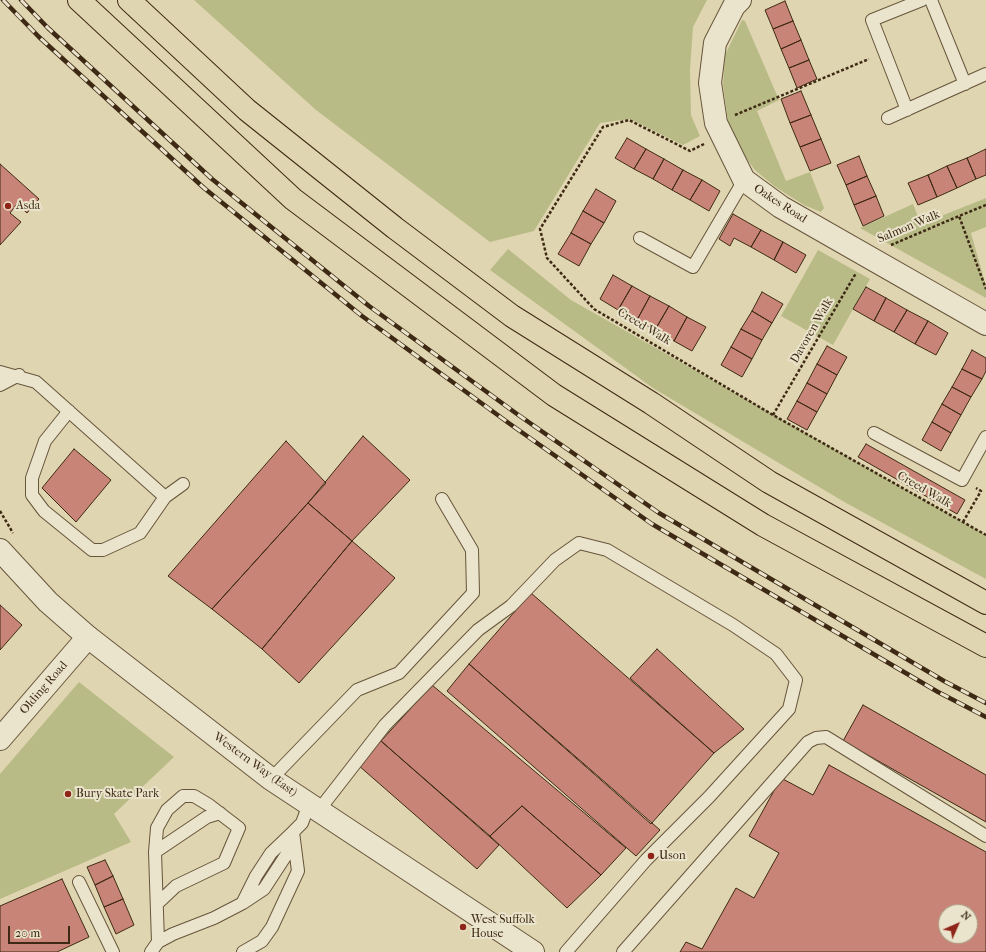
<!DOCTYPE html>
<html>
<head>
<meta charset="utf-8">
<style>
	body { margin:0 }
	#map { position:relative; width:986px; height:952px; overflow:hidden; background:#e0d5b1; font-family:"IM FELL French Canon",serif }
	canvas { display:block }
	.north { position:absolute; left:938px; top:904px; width:40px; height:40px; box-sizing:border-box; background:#ebe4cc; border:1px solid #a69a82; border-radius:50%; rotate:45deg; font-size:11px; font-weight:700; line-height:16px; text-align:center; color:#3e2a14 }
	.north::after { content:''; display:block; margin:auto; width:14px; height:18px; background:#8f2418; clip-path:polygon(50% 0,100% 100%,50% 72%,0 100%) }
	.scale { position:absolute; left:8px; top:926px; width:62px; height:18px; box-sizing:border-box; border:2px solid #3e2a14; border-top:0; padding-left:5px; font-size:12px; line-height:14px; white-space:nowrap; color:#3e2a14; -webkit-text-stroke:3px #ebe4cc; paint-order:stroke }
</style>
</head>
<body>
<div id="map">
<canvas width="986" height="952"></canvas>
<div class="north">N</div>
<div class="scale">20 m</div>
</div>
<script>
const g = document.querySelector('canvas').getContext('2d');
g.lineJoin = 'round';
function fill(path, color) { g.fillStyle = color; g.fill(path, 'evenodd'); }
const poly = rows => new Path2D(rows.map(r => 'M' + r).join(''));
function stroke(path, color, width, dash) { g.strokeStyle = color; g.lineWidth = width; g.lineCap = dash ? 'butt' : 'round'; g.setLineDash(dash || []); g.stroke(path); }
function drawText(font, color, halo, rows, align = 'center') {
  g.font = font + ' "IM FELL French Canon",serif'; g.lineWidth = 4; g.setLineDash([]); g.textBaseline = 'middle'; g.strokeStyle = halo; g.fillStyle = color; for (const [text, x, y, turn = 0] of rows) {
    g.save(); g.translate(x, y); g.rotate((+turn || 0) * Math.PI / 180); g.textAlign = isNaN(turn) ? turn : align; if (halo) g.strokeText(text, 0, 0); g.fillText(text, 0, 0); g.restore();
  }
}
const green = poly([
	[194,0,707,0,693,27,690,70,691,115,700,136,683,145,630,119,600,123,534,231,490,242,316,110],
	[742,20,745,21,779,100,757,111,786,181,810,172,824,208,821,212,804,205,774,186,755,170,742,153,729,129,723,85,725,55],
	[986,198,986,227,971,233,986,286,986,298,860,228,913,204,921,224],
	[508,249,571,300,986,535,986,579,846,503,653,388,490,270],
	[818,250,870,279,833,345,781,316],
	[79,682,174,757,114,814,131,842,0,899,0,774]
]);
const building = poly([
	[785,1,793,21,773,29,765,10,785,1],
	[793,21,801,40,781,49,773,29,793,21],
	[801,40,809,60,789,68,781,49,801,40],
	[809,60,817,79,797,88,789,68,809,60],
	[801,91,811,115,790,123,781,99,801,91],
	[811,115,821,139,800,147,790,123,811,115],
	[627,138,646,149,634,169,615,158,627,138],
	[821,139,831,163,810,171,800,147,821,139],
	[646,149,664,159,653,179,634,169,646,149],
	[986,149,986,175,976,179,967,158,986,149],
	[859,156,867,176,846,185,837,165,859,156],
	[967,158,976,179,957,188,947,166,967,158],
	[664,159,683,170,672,190,653,179,664,159],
	[0,164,39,199,27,213,17,204,10,213,21,222,0,245,0,164],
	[947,166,957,188,937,197,928,175,947,166],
	[683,170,702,180,690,200,672,190,683,170],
	[928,175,937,197,918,205,908,183,928,175],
	[867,176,876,196,854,205,846,185,867,176],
	[702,180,720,191,709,211,690,200,702,180],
	[596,189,616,201,604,223,583,211,596,189],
	[876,196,884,216,863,226,854,205,876,196],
	[583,211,604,223,591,244,571,233,583,211],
	[733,214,761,230,751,247,734,238,730,246,719,239,733,214],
	[761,230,783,242,774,260,751,247,761,230],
	[571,233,591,244,579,266,558,254,571,233],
	[783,242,806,255,796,273,774,260,783,242],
	[613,275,632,286,618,310,600,299,613,275],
	[632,286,650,296,637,320,618,310,632,286],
	[866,287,886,298,874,321,853,309,866,287],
	[762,292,783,304,772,323,752,311,762,292],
	[650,296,669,306,655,330,637,320,650,296],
	[886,298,907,310,894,332,874,321,886,298],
	[669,306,687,317,674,341,655,330,669,306],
	[907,310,928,321,915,344,894,332,907,310],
	[752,311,772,323,762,340,741,329,752,311],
	[687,317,706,327,692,351,674,341,687,317],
	[928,321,948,333,936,355,915,344,928,321],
	[741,329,762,340,752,359,731,347,741,329],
	[827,346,847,357,837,375,817,364,827,346],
	[731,347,752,359,742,377,721,365,731,347],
	[972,350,986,358,986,371,982,379,962,369,972,350],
	[817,364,837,375,827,394,807,383,817,364],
	[962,369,982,379,971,397,952,387,962,369],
	[807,383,827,394,817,412,797,401,807,383],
	[952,387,971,397,961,415,942,404,952,387],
	[797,401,817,412,807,430,787,419,797,401],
	[942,404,961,415,951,433,932,422,942,404],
	[932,422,951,433,941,451,922,440,932,422],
	[363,436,410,480,352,541,308,503,363,436],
	[286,441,326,483,212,609,168,576,286,441],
	[866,444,965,500,957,514,858,457,866,444],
	[74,449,111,480,76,522,42,488,74,449],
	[308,503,352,541,262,649,212,609,308,503],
	[352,541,395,578,299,683,262,649,352,541],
	[531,593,714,753,651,824,469,664,531,593],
	[0,605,22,625,0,650,0,605],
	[657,649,744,729,714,753,630,678,657,649],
	[469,664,660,830,636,856,447,691,469,664],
	[432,685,626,848,601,875,522,806,490,836,381,741,432,685],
	[863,705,986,775,986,822,843,741,863,705],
	[381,741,499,845,477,869,358,765,381,741],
	[829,765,986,852,986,952,680,952,686,942,702,949,736,888,754,898,779,853,749,836,781,778,813,795,829,765],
	[946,912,970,912,970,936,946,936,946,912],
	[522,806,601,875,567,908,490,836,522,806],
	[105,860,113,876,95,885,87,867,105,860],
	[113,876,123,899,104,907,95,885,113,876],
	[62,879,89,937,57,952,0,952,0,906,62,879],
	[123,899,134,925,116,934,104,907,123,899]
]);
const path = poly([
	[735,115,869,59],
	[704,144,690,151,629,120,603,127,540,229,547,258,594,309,773,415,986,535],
	[986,205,959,216,986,289],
	[891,245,959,216],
	[773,415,856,273],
	[0,511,13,533],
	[963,522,981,491,976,488]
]);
const service = poly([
	[931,0,965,84],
	[907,110,872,20,922,0],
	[888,118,986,74],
	[640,238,693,267,744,180],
	[0,372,36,382,165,497,183,484],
	[0,385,19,375],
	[69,411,45,441,32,478,32,495,44,511,92,550,103,550,140,533,165,497],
	[874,433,962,480,986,437],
	[271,779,357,690,399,673,473,593,472,550,442,499],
	[319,810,385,725,478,630,511,606,555,560,579,543,607,550,733,625,776,654,796,680,789,709,709,797,646,860,566,952],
	[155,852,207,817,220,813],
	[79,882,113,952],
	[243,902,256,876,271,853,293,832],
	[158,903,176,886,224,863,239,828,209,805,194,796,183,796,167,810,157,828,155,852,158,942],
	[151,952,158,942,173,934,214,918,243,903,264,889,294,843],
	[243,952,262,941,272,927,298,871,293,832,302,823,309,804],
	[623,952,808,742,816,738,826,737,986,836]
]);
const minor = poly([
	[740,0,734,6,715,43,710,83,716,123,744,180,781,207,986,324],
	[0,739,88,637]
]);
const tertiary = poly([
	[0,550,48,602,88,637,271,779,533,952]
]);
const trunk = poly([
	[79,0,293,199,554,395,763,525,986,646],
	[129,0,247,110,395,228,512,316,651,403,769,482,986,603]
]);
const rail = poly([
	[3,0,39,37,204,188,362,316,510,424,652,524,938,692,986,717],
	[21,0,48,28,212,179,369,306,517,414,659,513,944,681,986,703]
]);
const markers = [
	[8,206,4,"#8f2418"],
	[68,794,4,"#8f2418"],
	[651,856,4,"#8f2418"],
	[463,927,4,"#8f2418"]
];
const streetNames = [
	["Oakes Road",780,204,33],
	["Salmon Walk",909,227,-23],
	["Creed Walk",644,327,31],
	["Davoren Walk",812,331,-60],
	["Creed Walk",924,490,30],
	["Olding Road",44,688,-49],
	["Western Way (East)",255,765,36]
];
const poiNames = [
	["Asda",16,206],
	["Bury Skate Park",76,794],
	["Uson",659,856],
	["West Suffolk",471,920],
	["House",471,934]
];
fill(green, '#b9bb87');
fill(building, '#c88577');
stroke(building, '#3e2a14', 1);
stroke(service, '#66553b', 14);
stroke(minor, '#66553b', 24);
stroke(tertiary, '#66553b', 24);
stroke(trunk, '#3e2a14', 24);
stroke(path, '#3e2a14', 2.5, [3, 2]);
stroke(service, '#ebe4cc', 12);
stroke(minor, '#ebe4cc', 22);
stroke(tertiary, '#ebe4cc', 22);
stroke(trunk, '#e0d5b1', 22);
stroke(rail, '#3e2a14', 4.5);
stroke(rail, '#ebe4cc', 3, [9]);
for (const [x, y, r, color] of markers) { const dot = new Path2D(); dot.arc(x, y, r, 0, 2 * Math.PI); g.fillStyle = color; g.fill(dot); stroke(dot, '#ebe4cc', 1.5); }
drawText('12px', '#3e2a14', '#ebe4cc', streetNames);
drawText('12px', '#3e2a14', '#ebe4cc', poiNames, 'left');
</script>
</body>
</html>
